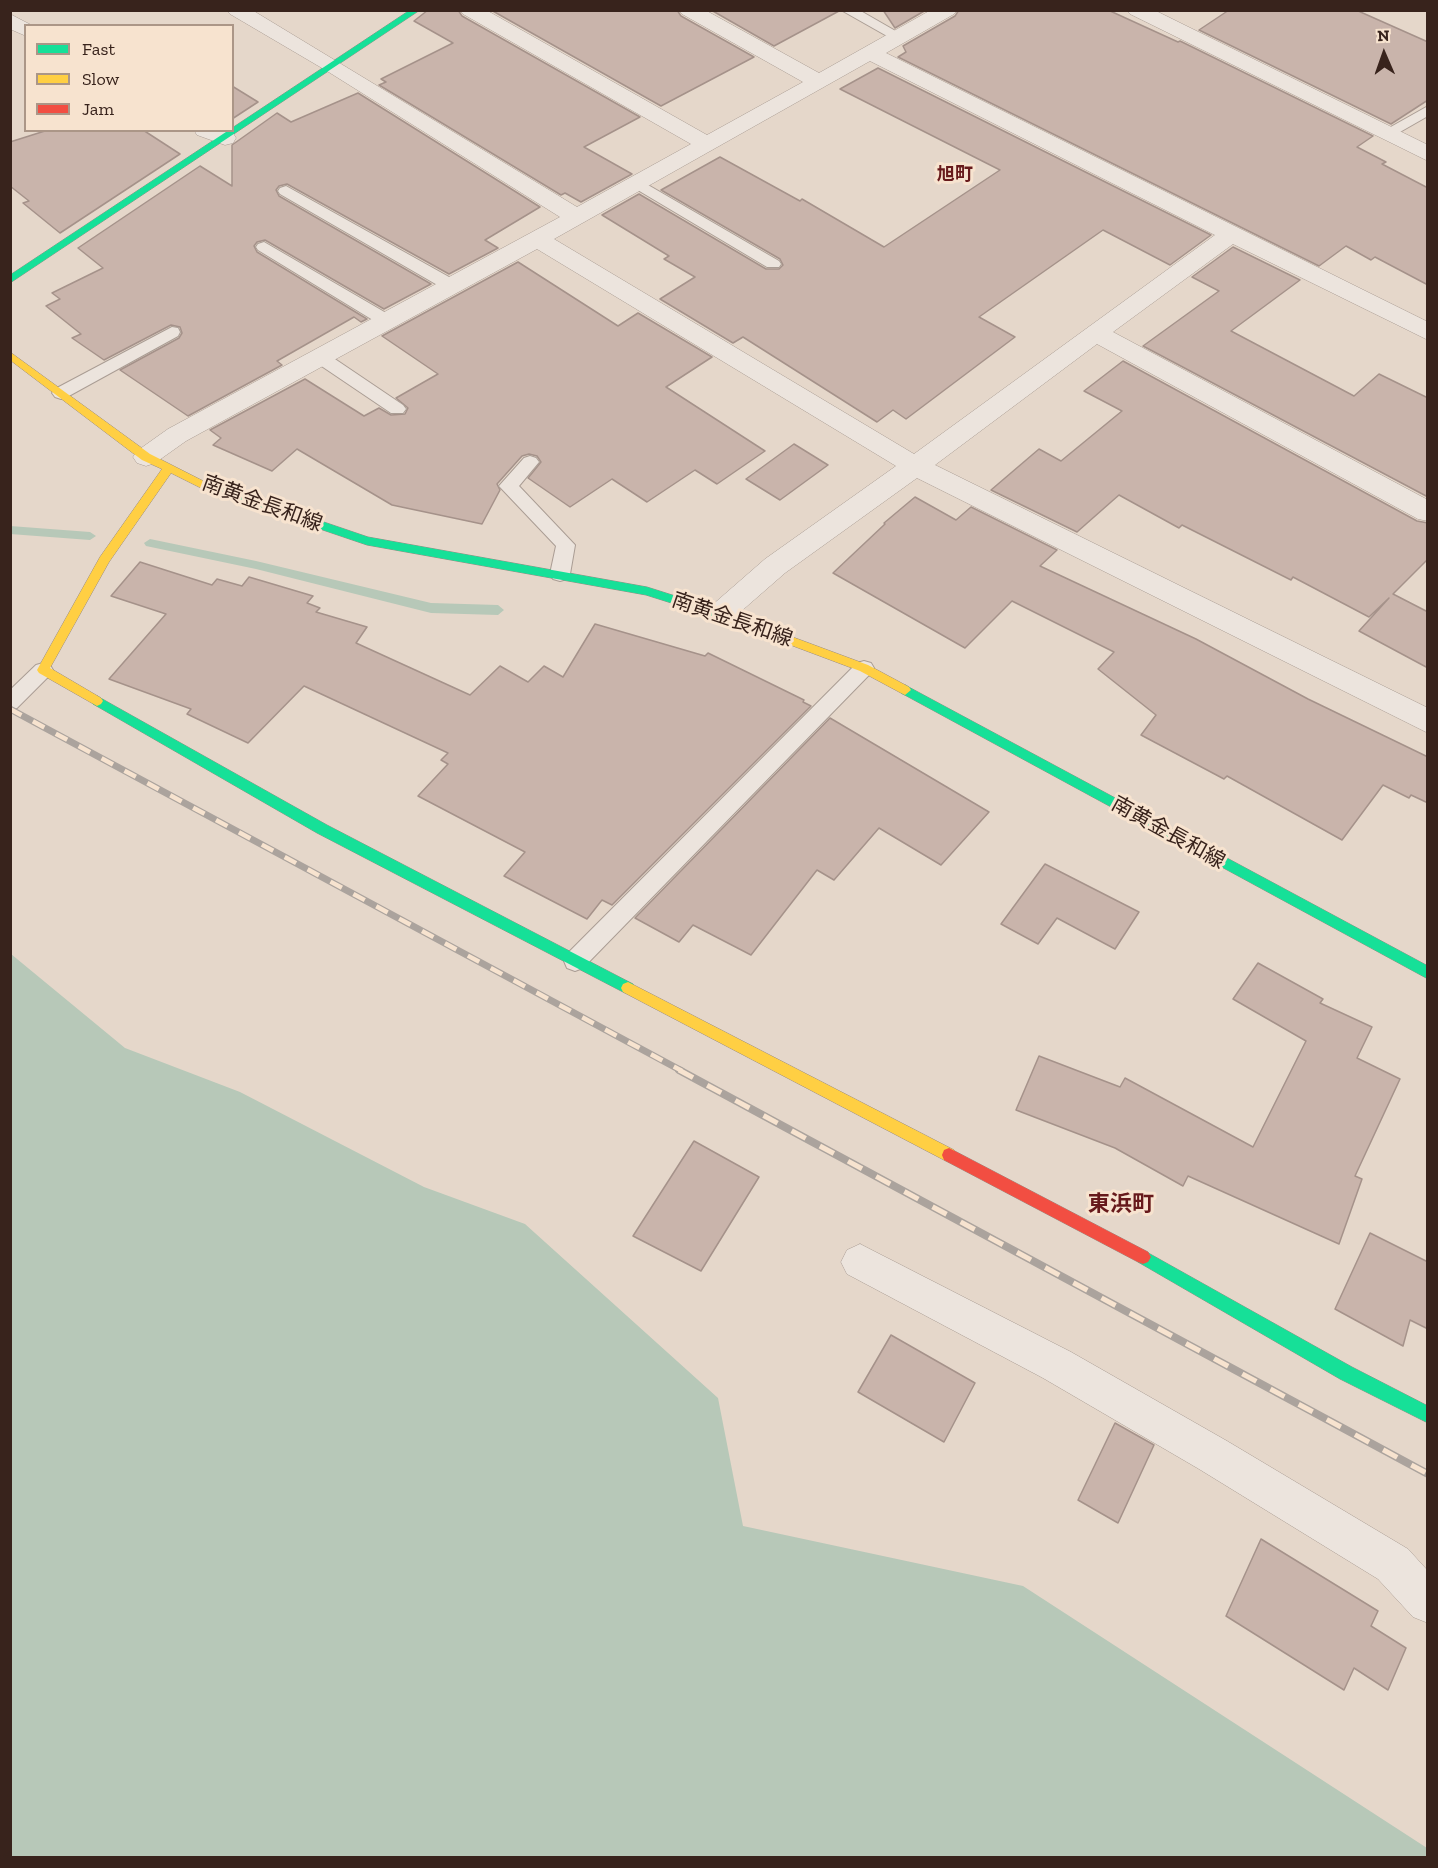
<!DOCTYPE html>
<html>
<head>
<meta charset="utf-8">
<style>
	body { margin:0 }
	#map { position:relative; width:1438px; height:1868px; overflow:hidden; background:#e5d7ca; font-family:"Zilla Slab",serif }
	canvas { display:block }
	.frame { position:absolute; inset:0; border:12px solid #38231c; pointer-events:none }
	.legend { position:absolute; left:24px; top:24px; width:210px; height:108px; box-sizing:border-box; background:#f7e3cf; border:2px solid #ab9687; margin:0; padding:8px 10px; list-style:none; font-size:18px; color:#38231c }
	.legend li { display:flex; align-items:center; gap:12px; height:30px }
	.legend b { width:30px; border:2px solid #ab9687 }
	.north { position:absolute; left:1354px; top:24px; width:60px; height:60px; -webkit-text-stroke:4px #f7e3cf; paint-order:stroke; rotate:358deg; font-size:16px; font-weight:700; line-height:24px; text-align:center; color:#38231c }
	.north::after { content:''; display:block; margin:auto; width:21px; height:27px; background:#38231c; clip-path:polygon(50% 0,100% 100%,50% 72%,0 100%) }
</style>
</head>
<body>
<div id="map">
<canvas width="1438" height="1868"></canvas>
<div class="frame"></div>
<ul class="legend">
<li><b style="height:8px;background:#16e098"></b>Fast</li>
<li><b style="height:8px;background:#ffcf43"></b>Slow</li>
<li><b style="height:8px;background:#f24e42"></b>Jam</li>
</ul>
<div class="north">N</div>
</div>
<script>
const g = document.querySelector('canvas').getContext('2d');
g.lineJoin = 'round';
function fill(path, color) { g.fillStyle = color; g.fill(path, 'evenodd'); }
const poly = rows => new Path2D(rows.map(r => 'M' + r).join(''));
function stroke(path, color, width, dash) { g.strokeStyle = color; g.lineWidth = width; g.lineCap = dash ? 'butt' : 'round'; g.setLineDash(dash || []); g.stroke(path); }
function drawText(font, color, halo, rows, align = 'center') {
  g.font = font + ' "Zilla Slab","Noto Sans JP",serif'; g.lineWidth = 6; g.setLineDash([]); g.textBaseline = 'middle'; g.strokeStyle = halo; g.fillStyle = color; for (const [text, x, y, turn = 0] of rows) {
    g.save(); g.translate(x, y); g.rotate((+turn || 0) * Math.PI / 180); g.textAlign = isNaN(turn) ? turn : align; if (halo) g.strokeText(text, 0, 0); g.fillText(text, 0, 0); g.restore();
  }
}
const water = poly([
	[11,954,125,1048,240,1092,424,1187,525,1224,718,1398,743,1526,1023,1586,1427,1848,1427,1857,11,1857]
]);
const stream = poly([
	[10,526,90,532,96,536,90,540,10,534,10,526],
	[150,539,256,561,431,603,498,605,504,610,498,615,431,613,256,569,146,546,144,543,150,539]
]);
const building = poly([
	[428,10,458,10,462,16,640,117,584,147,632,174,581,202,565,193,561,195,379,85,386,82,381,79,453,43,414,21,428,10],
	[491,10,677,10,681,16,754,57,661,106,491,10],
	[711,10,839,10,839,11,774,46,711,10],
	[883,10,926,10,895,28,883,10],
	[959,10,1108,10,1178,42,1180,41,1373,136,1357,147,1386,162,1382,164,1428,188,1428,285,1375,257,1371,260,1346,246,1319,266,898,57,906,52,903,46,955,16,959,10],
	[1229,10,1356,10,1428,42,1428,100,1391,124,1199,30,1229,10],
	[878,68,1211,235,1170,265,1103,230,979,317,1015,337,906,419,893,410,877,422,743,337,733,343,660,299,695,277,664,259,669,256,602,215,639,194,766,269,779,269,783,265,780,259,661,190,720,157,800,201,802,199,884,247,1000,170,840,89,878,68],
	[232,86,258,102,232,119,232,86],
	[358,93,540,207,485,240,498,248,449,274,287,184,279,186,276,190,279,196,431,284,384,309,265,240,257,242,254,246,257,252,367,319,361,322,354,317,277,361,282,365,188,416,120,370,179,338,182,333,180,327,171,325,104,360,72,338,81,334,46,306,60,299,52,293,103,268,78,248,200,166,232,186,232,145,277,113,291,122,358,93],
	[48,130,143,130,180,154,60,233,23,203,29,201,10,186,10,142,48,130],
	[1233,247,1300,280,1231,331,1354,396,1379,374,1428,398,1428,497,1143,346,1219,291,1192,277,1233,247],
	[518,262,618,326,638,313,712,357,666,387,765,451,717,484,695,470,647,502,612,479,570,507,528,478,541,462,537,456,529,454,522,456,497,484,500,490,482,524,392,505,297,449,272,471,213,445,221,438,210,430,305,379,364,416,379,408,391,415,405,414,408,408,396,398,438,374,382,336,518,262],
	[1123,361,1417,521,1428,523,1428,559,1393,594,1428,612,1428,668,1359,631,1389,598,1369,617,1293,577,1291,580,1182,525,1179,528,1119,495,1077,532,991,490,1039,449,1061,461,1122,411,1084,391,1123,361],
	[794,444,828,465,780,500,746,479,794,444],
	[915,497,956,520,971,507,1057,550,1040,566,1196,639,1308,699,1428,757,1428,803,1411,795,1409,798,1383,785,1342,840,1227,776,1224,779,1141,735,1156,715,1098,669,1114,652,1012,601,965,648,833,573,885,524,884,523,915,497],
	[140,562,212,585,217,579,242,586,249,577,313,596,307,603,320,608,316,612,367,627,356,643,470,695,500,666,528,682,544,666,563,677,595,624,705,656,708,653,804,700,803,702,811,706,612,905,602,900,587,919,504,876,525,852,418,796,448,764,441,760,448,753,304,686,248,743,187,714,191,709,109,679,166,614,111,596,140,562],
	[830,718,989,812,941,865,879,828,834,880,817,870,751,955,693,925,679,942,635,918,830,718],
	[1045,864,1139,912,1115,949,1057,918,1038,944,1001,924,1045,864],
	[1258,963,1323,999,1320,1003,1372,1027,1357,1058,1400,1079,1355,1176,1362,1179,1339,1244,1188,1176,1183,1186,1115,1148,1016,1110,1039,1056,1120,1087,1125,1078,1253,1147,1306,1041,1233,999,1258,963],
	[694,1141,759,1177,701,1271,633,1236,694,1141],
	[1370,1233,1428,1262,1428,1329,1410,1320,1403,1346,1335,1309,1370,1233],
	[891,1335,975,1383,944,1442,858,1392,891,1335],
	[1115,1423,1154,1445,1118,1523,1078,1500,1115,1423],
	[1261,1539,1378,1611,1371,1626,1406,1648,1388,1690,1354,1668,1344,1690,1226,1616,1261,1539]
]);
const lane = poly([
	[841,10,859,10,906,37,904,40,894,40,841,10],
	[1428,106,1428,116,1393,136,1388,138,1380,133,1428,106],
	[636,178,779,261,781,264,779,267,767,267,631,186,628,183,631,180,636,178],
	[286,186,458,282,460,286,458,290,446,290,280,194,278,191,280,188,286,186],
	[264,242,393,317,395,321,393,325,381,325,258,250,256,247,258,244,264,242],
	[172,327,178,328,180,332,178,336,67,397,61,399,55,397,52,393,55,389,172,327],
	[320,352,326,353,403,405,406,409,403,413,391,413,314,361,311,357,314,353,320,352],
	[530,456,536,458,539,462,519,486,575,545,570,574,567,579,560,581,553,579,550,574,556,546,499,486,524,458,530,456],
	[864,661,871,663,874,668,871,673,583,968,575,971,567,968,564,961,567,954,857,663,864,661],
	[43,663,50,665,53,670,50,675,17,708,10,710,10,690,36,665,43,663]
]);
const street = poly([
	[227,10,252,10,577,207,691,144,463,14,460,10,486,10,707,135,803,82,682,14,679,10,705,10,819,73,931,10,957,10,954,14,886,53,1428,322,1428,340,1233,244,1113,332,1428,500,1428,521,1418,519,1097,344,935,465,1428,708,1428,733,917,478,785,573,730,621,720,624,710,621,706,614,710,607,765,559,896,466,537,249,186,441,155,463,146,466,137,463,133,457,137,451,168,429,560,217,327,71,230,14,227,10],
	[870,61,1215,235,914,454,554,239,870,61],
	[1127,10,1154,10,1428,145,1428,161,1130,14,1127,10],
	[10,14,33,26,26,26,26,36,10,29,10,14],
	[194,130,226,130,233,133,236,138,233,143,225,145,197,135,194,130],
	[860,1244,1071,1352,1227,1441,1408,1549,1428,1571,1428,1623,1413,1617,1378,1579,1199,1469,1043,1378,847,1274,841,1262,847,1250,860,1244]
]);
const fast = poly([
	[410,10,420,10,10,283,10,275,229,130,232,130,232,128,410,10],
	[209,483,368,537,647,587,729,613,731,616,725,620,646,595,367,545,205,490,205,484,209,483],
	[905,685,1428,966,1428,979,901,693,899,690,901,687,905,685],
	[97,696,327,825,633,984,635,988,633,992,628,994,623,992,317,833,93,704,91,701,97,696],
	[1143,1250,1352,1367,1428,1406,1428,1423,1340,1379,1138,1262,1135,1257,1138,1252,1143,1250]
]);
const slow = poly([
	[10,352,150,454,215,487,209,491,205,490,171,473,109,562,50,668,101,698,103,701,101,704,97,706,39,673,37,670,100,557,162,469,142,460,10,360,10,352],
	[725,612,868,665,909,687,911,690,905,695,901,693,860,671,721,619,719,616,725,612],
	[628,982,954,1150,956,1155,954,1160,949,1162,944,1160,623,992,621,988,623,984,628,982]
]);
const jam = poly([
	[949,1148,1148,1252,1151,1257,1148,1262,1143,1264,1138,1262,944,1160,942,1155,944,1150,949,1148]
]);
const railFar1 = poly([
	[10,709,682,1071]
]);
const rail = poly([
	[679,1070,1428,1474]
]);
const farNeighbourhoodnames = [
	["旭町",955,175]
];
const streetNames = [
	["南黄金長和線",262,504,20],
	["南黄金長和線",732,620,19],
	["南黄金長和線",1168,833,29]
];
const neighbourhoodNames = [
	["東浜町",1121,1205]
];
fill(water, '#b7c8b8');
fill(stream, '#b7c8b8');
fill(building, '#c9b4ab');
stroke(building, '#a5928a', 1.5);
stroke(lane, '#aa9d94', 2);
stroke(street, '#aa9d94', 1);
stroke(fast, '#998c84', 1);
stroke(slow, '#998c84', 1);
stroke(jam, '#998c84', 1);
fill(lane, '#ece4dd');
fill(street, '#ece4dd');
fill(fast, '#16e098');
fill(slow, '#ffcf43');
fill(jam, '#f24e42');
stroke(railFar1, '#aba39d', 7);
stroke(rail, '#aba39d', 8);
stroke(railFar1, '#f7e3cf', 4.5, [13]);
stroke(rail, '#f7e3cf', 5, [16]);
drawText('bold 18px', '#67191b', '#f7e3cf', farNeighbourhoodnames);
drawText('21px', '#38231c', '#f7e3cf', streetNames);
drawText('bold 22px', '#67191b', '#f7e3cf', neighbourhoodNames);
</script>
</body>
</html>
